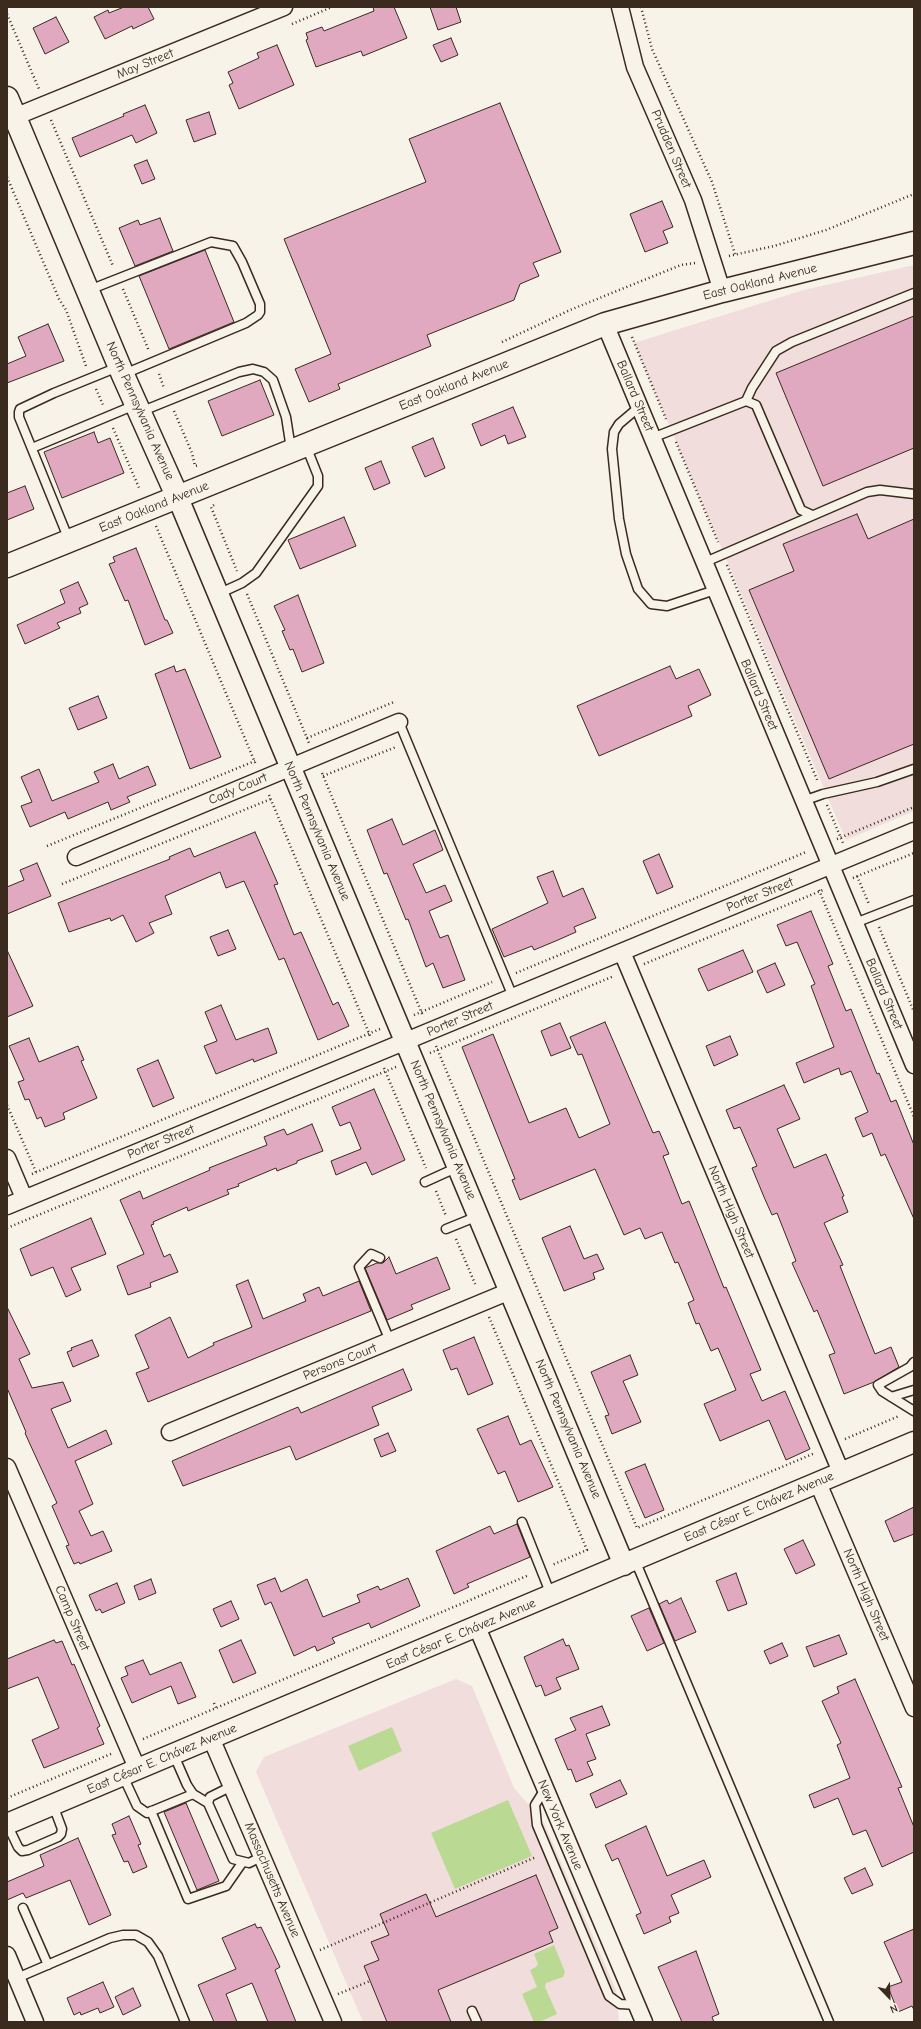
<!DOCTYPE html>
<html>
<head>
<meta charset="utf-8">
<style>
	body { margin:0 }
	#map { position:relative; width:921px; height:2029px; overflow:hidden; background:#f7f3e8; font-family:"Comic Neue",sans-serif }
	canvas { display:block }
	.frame { position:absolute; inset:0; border:8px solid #3b2a1e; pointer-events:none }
	.north { position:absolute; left:869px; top:1977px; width:40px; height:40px; -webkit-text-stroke:3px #f7f3e8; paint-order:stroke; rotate:157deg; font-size:11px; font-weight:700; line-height:16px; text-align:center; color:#3b2a1e }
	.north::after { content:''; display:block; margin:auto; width:14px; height:18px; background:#3b2a1e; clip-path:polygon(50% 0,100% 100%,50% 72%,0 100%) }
</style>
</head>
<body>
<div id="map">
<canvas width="921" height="2029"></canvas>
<div class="frame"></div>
<div class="north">N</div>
</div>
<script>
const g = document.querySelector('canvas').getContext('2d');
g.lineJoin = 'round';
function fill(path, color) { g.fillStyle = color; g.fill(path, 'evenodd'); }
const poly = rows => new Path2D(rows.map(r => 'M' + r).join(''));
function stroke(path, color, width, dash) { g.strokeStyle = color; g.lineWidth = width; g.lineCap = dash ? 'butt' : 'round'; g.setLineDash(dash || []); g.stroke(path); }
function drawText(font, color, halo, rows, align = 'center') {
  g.font = font + ' "Comic Neue",sans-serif'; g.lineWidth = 3; g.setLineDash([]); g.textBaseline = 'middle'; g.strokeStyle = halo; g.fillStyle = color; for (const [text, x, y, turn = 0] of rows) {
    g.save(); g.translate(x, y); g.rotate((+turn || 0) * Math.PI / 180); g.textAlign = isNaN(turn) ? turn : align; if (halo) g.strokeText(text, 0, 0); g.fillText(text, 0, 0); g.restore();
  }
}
const built = poly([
	[914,265,914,811,846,840,634,343,804,290],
	[456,1679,472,1686,514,1788,543,1821,616,1990,619,2022,363,2022,256,1772,264,1757]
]);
const green = poly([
	[392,1727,402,1751,359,1771,348,1746],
	[508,1800,532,1856,455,1889,431,1833],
	[554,1945,565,1972,563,1977,546,1983,545,1987,557,2014,539,2022,534,2022,522,1994,537,1987,530,1970,536,1967,538,1964,534,1954]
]);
const building = poly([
	[124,7,148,7,154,19,133,29,132,26,105,39,94,17,108,10,109,13,124,7],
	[373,7,394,7,407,38,363,56,361,51,316,67,306,40,308,39,306,33,322,27,324,31,374,11,373,7],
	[430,7,456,7,461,22,438,30,430,7],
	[56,17,69,42,45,54,33,28,56,17],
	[451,38,458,55,441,62,433,45,451,38],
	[277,45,294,85,239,109,229,85,233,83,228,72,259,58,257,53,277,45],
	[500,103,561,252,533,263,539,276,520,284,514,300,427,335,431,346,338,384,340,389,309,402,295,369,331,354,284,239,426,182,409,139,500,103],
	[145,105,157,133,136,143,132,135,80,157,72,138,124,116,123,114,145,105],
	[209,112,216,134,194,142,186,120,209,112],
	[147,160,155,179,142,184,134,165,147,160],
	[662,201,673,227,663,231,668,243,645,252,630,214,662,201],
	[160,218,173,251,135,266,119,228,138,220,140,225,160,218],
	[205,250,234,322,169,349,139,276,205,250],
	[914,316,914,448,823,486,776,373,914,316],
	[48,324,64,361,7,383,7,364,26,356,18,337,48,324],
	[260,380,274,415,222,436,208,401,260,380],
	[513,407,526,437,508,444,505,435,481,446,472,424,513,407],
	[94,432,98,443,110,438,124,473,62,498,44,452,94,432],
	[433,438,445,468,425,477,412,447,433,438],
	[381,461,390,483,374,490,365,468,381,461],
	[25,486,34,509,7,520,7,493,25,486],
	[857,514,868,539,914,519,914,744,829,779,749,590,794,571,783,544,857,514],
	[344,517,356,546,300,569,288,540,344,517],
	[136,548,165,620,167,620,173,633,145,645,128,600,125,601,109,564,115,562,113,557,136,548],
	[78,582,88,604,79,608,81,613,57,623,60,628,25,644,17,625,65,603,60,590,78,582],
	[298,595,324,663,302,672,293,649,290,650,282,631,285,630,274,606,298,595],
	[174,666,176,672,185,669,221,757,190,769,155,674,174,666],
	[670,666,676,679,699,669,711,695,688,706,692,716,599,756,577,706,670,666],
	[98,696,107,718,78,730,69,708,98,696],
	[113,764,119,779,148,766,156,785,127,797,130,802,111,810,108,802,68,819,65,812,30,827,21,806,32,802,21,777,39,769,52,801,99,782,94,772,113,764],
	[392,819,403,845,435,830,443,850,413,864,426,893,445,885,452,901,429,911,440,938,448,935,465,980,443,988,433,963,426,967,408,919,406,920,387,873,384,874,367,830,392,819],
	[255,832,278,884,274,885,294,935,301,932,333,1005,338,1002,349,1026,318,1040,284,958,279,960,244,881,226,888,220,872,165,896,172,914,149,923,154,933,136,942,123,915,111,921,110,918,69,932,58,903,170,859,169,857,190,848,194,857,255,832],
	[659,854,673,887,657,894,643,861,659,854],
	[37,863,51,896,7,914,7,887,24,880,20,870,37,863],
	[553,871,563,897,583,888,596,918,574,927,576,932,558,940,534,950,532,946,504,957,492,929,548,903,537,877,553,871],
	[811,911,833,964,828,966,846,1011,851,1009,877,1074,879,1073,891,1102,896,1100,914,1145,914,1219,885,1154,881,1156,872,1133,863,1137,855,1118,868,1112,851,1071,841,1075,839,1068,804,1083,796,1063,834,1047,811,986,815,984,797,942,786,946,777,925,811,911],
	[228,930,236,949,218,956,210,937,228,930],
	[7,950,33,1006,7,1017,7,950],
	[743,950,753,972,708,991,698,969,743,950],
	[775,963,785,985,767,993,757,971,775,963],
	[221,1005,236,1040,268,1028,277,1053,254,1062,253,1059,216,1074,204,1046,217,1041,205,1012,221,1005],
	[605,1022,653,1133,659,1131,669,1154,663,1156,682,1204,689,1201,724,1288,726,1287,761,1370,750,1374,762,1401,785,1391,810,1449,786,1460,769,1420,720,1441,704,1404,736,1390,718,1348,711,1351,699,1323,696,1324,688,1303,694,1300,678,1262,675,1263,662,1232,645,1239,640,1228,624,1235,595,1169,520,1200,512,1180,515,1179,462,1047,493,1034,529,1123,566,1108,579,1138,610,1124,582,1054,578,1055,570,1037,605,1022],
	[560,1023,571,1048,551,1056,541,1031,560,1023],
	[730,1036,738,1055,714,1066,706,1046,730,1036],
	[29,1038,39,1062,78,1046,84,1060,81,1061,97,1098,63,1113,65,1119,45,1127,41,1117,37,1119,29,1099,25,1100,18,1082,24,1080,9,1046,29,1038],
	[158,1060,174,1098,153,1107,137,1069,158,1060],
	[784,1085,800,1119,777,1129,794,1168,826,1154,844,1196,842,1197,848,1212,824,1223,843,1265,840,1266,875,1354,891,1347,899,1367,874,1382,844,1394,829,1355,835,1353,817,1310,814,1312,792,1263,796,1261,777,1213,772,1215,764,1197,752,1168,757,1166,740,1127,734,1129,726,1110,784,1085],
	[374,1089,405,1160,372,1175,366,1162,336,1175,331,1161,361,1149,350,1122,340,1126,332,1107,374,1089],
	[312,1124,323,1151,297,1161,297,1163,277,1171,276,1168,238,1184,239,1186,227,1190,229,1194,188,1211,187,1207,153,1222,154,1224,151,1225,164,1257,170,1254,178,1272,150,1283,151,1287,128,1295,117,1266,144,1254,120,1200,140,1191,143,1199,210,1170,209,1168,267,1145,264,1137,284,1129,287,1135,312,1124],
	[91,1218,106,1254,71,1268,81,1290,66,1297,53,1267,31,1276,20,1249,91,1218],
	[570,1226,584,1259,597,1254,604,1269,593,1273,595,1279,564,1291,542,1238,570,1226],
	[389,1257,396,1274,437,1257,450,1289,411,1305,413,1309,387,1320,365,1268,377,1263,383,1263,389,1257],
	[248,1280,263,1319,306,1301,303,1294,319,1287,323,1296,359,1281,371,1311,148,1402,136,1373,149,1368,135,1335,170,1317,188,1358,214,1345,213,1343,252,1327,236,1285,248,1280],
	[7,1307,30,1354,19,1359,32,1388,63,1382,71,1401,51,1409,68,1448,106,1430,112,1444,75,1461,93,1504,79,1511,91,1536,103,1531,112,1551,80,1564,79,1562,74,1564,66,1546,69,1545,52,1506,57,1503,29,1442,25,1433,26,1432,7,1388,7,1307],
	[474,1337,493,1384,468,1395,457,1368,451,1370,443,1350,474,1337],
	[92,1340,99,1356,73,1367,67,1352,72,1350,71,1348,92,1340],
	[630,1355,638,1375,623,1381,641,1422,612,1434,605,1416,609,1415,591,1372,630,1355],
	[403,1369,412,1390,372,1407,379,1425,296,1460,290,1446,183,1486,172,1461,298,1407,301,1413,403,1369],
	[508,1416,520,1445,531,1440,553,1487,518,1502,505,1471,498,1474,477,1429,508,1416],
	[388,1433,396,1451,381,1457,374,1439,388,1433],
	[645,1464,664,1510,645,1518,625,1472,645,1464],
	[914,1507,914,1534,894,1542,885,1521,914,1507],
	[517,1524,530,1557,467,1584,469,1587,454,1594,436,1551,490,1526,494,1534,517,1524],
	[803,1540,815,1565,796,1574,784,1549,803,1540],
	[736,1573,747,1604,728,1611,716,1581,736,1573],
	[275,1578,281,1592,307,1579,323,1617,360,1602,357,1595,378,1586,380,1590,408,1578,420,1606,371,1628,369,1623,332,1638,335,1643,317,1651,315,1646,294,1656,271,1602,265,1605,257,1585,275,1578],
	[151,1579,156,1593,139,1600,134,1586,151,1579],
	[117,1583,125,1603,102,1613,100,1609,96,1611,89,1595,117,1583],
	[681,1598,696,1632,675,1641,659,1604,667,1600,669,1604,681,1598],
	[231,1601,239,1619,221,1627,213,1609,231,1601],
	[649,1608,664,1643,647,1651,631,1616,649,1608],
	[839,1635,847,1654,814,1667,806,1647,839,1635],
	[563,1639,566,1646,569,1645,579,1669,556,1678,561,1689,545,1696,541,1685,536,1687,524,1657,563,1639],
	[54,1640,56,1643,62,1641,72,1665,74,1664,100,1726,97,1728,104,1744,44,1768,32,1740,59,1728,38,1677,7,1689,7,1659,54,1640],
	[241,1640,256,1673,233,1683,219,1650,241,1640],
	[782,1643,788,1656,770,1664,764,1651,782,1643],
	[143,1660,150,1675,181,1662,196,1697,178,1704,171,1686,132,1703,121,1678,128,1675,125,1667,143,1660],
	[855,1679,902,1787,898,1788,914,1827,914,1852,882,1867,866,1830,853,1835,838,1798,814,1808,809,1795,850,1778,837,1745,841,1743,822,1701,839,1693,837,1687,855,1679],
	[602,1706,610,1725,586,1734,596,1759,587,1762,593,1775,576,1782,571,1769,568,1770,555,1739,576,1730,570,1718,602,1706],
	[620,1780,627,1794,596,1808,590,1794,620,1780],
	[186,1803,219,1881,197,1890,164,1812,186,1803],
	[129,1816,141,1844,138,1845,147,1867,133,1873,128,1861,124,1862,112,1835,116,1834,112,1824,129,1816],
	[646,1826,667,1876,704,1860,711,1877,671,1895,679,1913,669,1917,671,1922,644,1934,636,1915,641,1913,618,1858,612,1861,605,1845,646,1826],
	[78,1838,111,1915,89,1925,70,1880,26,1898,23,1893,7,1900,7,1882,44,1866,40,1855,78,1838],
	[865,1868,873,1885,852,1894,844,1878,865,1868],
	[536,1875,558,1928,549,1932,553,1942,438,1990,451,2022,387,2022,364,1966,379,1960,371,1942,389,1935,380,1914,426,1894,436,1917,536,1875],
	[255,1924,257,1928,261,1927,273,1952,280,1967,275,1970,296,2022,268,2022,252,1983,226,1994,237,2022,214,2022,198,1985,236,1969,222,1938,255,1924],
	[914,1929,914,2010,912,2006,898,2012,888,1987,902,1982,884,1942,914,1929],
	[696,1951,719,2014,712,2017,714,2022,682,2022,658,1967,696,1951],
	[103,1982,114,2007,100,2013,98,2008,81,2015,80,2012,74,2015,67,1998,103,1982],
	[133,1988,141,2006,123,2015,115,1997,133,1988]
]);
const path = poly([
	[641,7,652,49,712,182,735,254],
	[7,14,39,89],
	[292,24,332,7],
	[51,120,113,266],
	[7,177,59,299,66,310,86,366],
	[729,256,774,246,826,230,914,194],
	[123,289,149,351],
	[632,337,666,419],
	[502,342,570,310,681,265,695,263],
	[159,374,164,388],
	[96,389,103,405],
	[174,411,192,453,195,466,199,465],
	[113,428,140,490],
	[676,442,718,542],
	[214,505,211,507,237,571],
	[156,526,256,765],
	[727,565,818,782],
	[247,594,309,743],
	[307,738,394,702],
	[322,773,423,1016],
	[323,776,396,747],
	[269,795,371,1038],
	[827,805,843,843],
	[837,839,914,807],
	[47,846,255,761],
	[857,876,869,904],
	[853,878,914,853],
	[62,884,271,799],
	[819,890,914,1117],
	[879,927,914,1012],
	[644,964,823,890],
	[516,973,806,852],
	[414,1015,492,982],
	[436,1046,637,1528,815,1453],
	[430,1053,614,976],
	[384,1068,426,1168],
	[7,1105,36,1172],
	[32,1174,380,1029],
	[436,1191,446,1216],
	[7,1228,396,1067],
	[456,1239,476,1286],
	[489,1317,587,1550,552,1565],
	[845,1439,899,1416],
	[214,1703,216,1708],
	[143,1739,529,1575],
	[7,1798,113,1753],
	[320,1950,536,1857],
	[338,1994,370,1981]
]);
const service = poly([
	[89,290,211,242,233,246,242,262,260,304,260,312,258,315,246,323,124,374],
	[746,401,752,388,776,351,792,342,914,293],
	[639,407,619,424,614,432,612,449,619,519,626,554,638,589,651,604,667,606,715,590],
	[140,412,239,372,253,369,264,372,273,380,286,417,291,449],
	[652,438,746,401,756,405,801,510,812,515],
	[32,448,135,405],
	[69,540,19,417,19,412,20,409,54,393,118,367],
	[703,563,867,492,880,490,914,494],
	[218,594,242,583,256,573,318,486,318,476,306,446],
	[399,722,513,997],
	[803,801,823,794,877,782,914,769],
	[855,923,914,900],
	[425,1182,458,1167],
	[446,1229,478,1216],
	[380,1258,371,1254,359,1267,390,1341],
	[914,1362,910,1367,878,1385,882,1391,914,1411],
	[891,1397,914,1390],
	[522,1522,551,1595],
	[635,1560,829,2022],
	[173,1753,187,1785,193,1794,208,1803],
	[123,1776,137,1806,147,1813,193,1794],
	[232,1786,210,1797,208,1803,233,1859,249,1863,263,1856],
	[545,1789,535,1805,537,1825,609,1996,620,2004,637,2005],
	[151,1811,188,1899,226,1886,242,1863],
	[7,1824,18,1847,22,1851,28,1850,58,1837,61,1834,62,1829,53,1805],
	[23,1908,48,1965],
	[17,1978,110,1938,123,1935,136,1935,148,1942,158,1956,185,2022],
	[472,2011,477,2022]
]);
const minor = poly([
	[620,7,635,67,693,200,722,291],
	[7,120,284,7],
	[605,324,914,1065],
	[76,857,399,722],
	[622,952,841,1472],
	[7,1158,24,1198],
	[7,1206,914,831],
	[170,1432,510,1291],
	[7,1467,137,1768],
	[818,1483,914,1708],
	[477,1627,644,2022],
	[211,1738,333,2022],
	[7,1955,35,2022]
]);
const tertiary = poly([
	[178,498,624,1565],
	[7,1824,914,1442]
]);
const secondary = poly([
	[7,98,123,375,178,498]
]);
const primary = poly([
	[7,566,605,324,722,291,914,243]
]);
const streetNames = [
	["May Street",145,64,-22],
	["Prudden Street",671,149,67],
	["East Oakland Avenue",760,282,-14],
	["East Oakland Avenue",454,385,-22],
	["Ballard Street",635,396,67],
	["North Pennsylvania Avenue",140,411,66],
	["East Oakland Avenue",154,507,-22],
	["Ballard Street",759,695,67],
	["Cady Court",238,789,-23],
	["North Pennsylvania Avenue",317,831,67],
	["Porter Street",760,895,-22],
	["Ballard Street",884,994,67],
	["Porter Street",460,1019,-23],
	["North Pennsylvania Avenue",443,1130,67],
	["Porter Street",161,1142,-22],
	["North High Street",731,1212,67],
	["Persons Court",340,1362,-22],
	["North Pennsylvania Avenue",568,1429,67],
	["East César E. Chávez Avenue",759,1507,-23],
	["North High Street",866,1595,67],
	["Camp Street",72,1618,67],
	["East César E. Chávez Avenue",461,1634,-23],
	["East César E. Chávez Avenue",162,1759,-23],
	["New York Avenue",560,1825,67],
	["Massachusetts Avenue",272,1880,67]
];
fill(built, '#f0dddc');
fill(green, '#bada93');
fill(building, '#e0a9c0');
stroke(building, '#3b2a1e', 1);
stroke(service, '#3b2a1e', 11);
stroke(minor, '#3b2a1e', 19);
stroke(tertiary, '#3b2a1e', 23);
stroke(secondary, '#3b2a1e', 25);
stroke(primary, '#3b2a1e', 25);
stroke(path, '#3b2a1e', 2.5, [1, 3]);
stroke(service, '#f7f3e8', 8);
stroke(minor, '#f7f3e8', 16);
stroke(tertiary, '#f7f3e8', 20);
stroke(secondary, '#f7f3e8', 22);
stroke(primary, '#f7f3e8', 22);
drawText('13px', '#3b2a1e', '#f7f3e8', streetNames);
</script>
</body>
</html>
